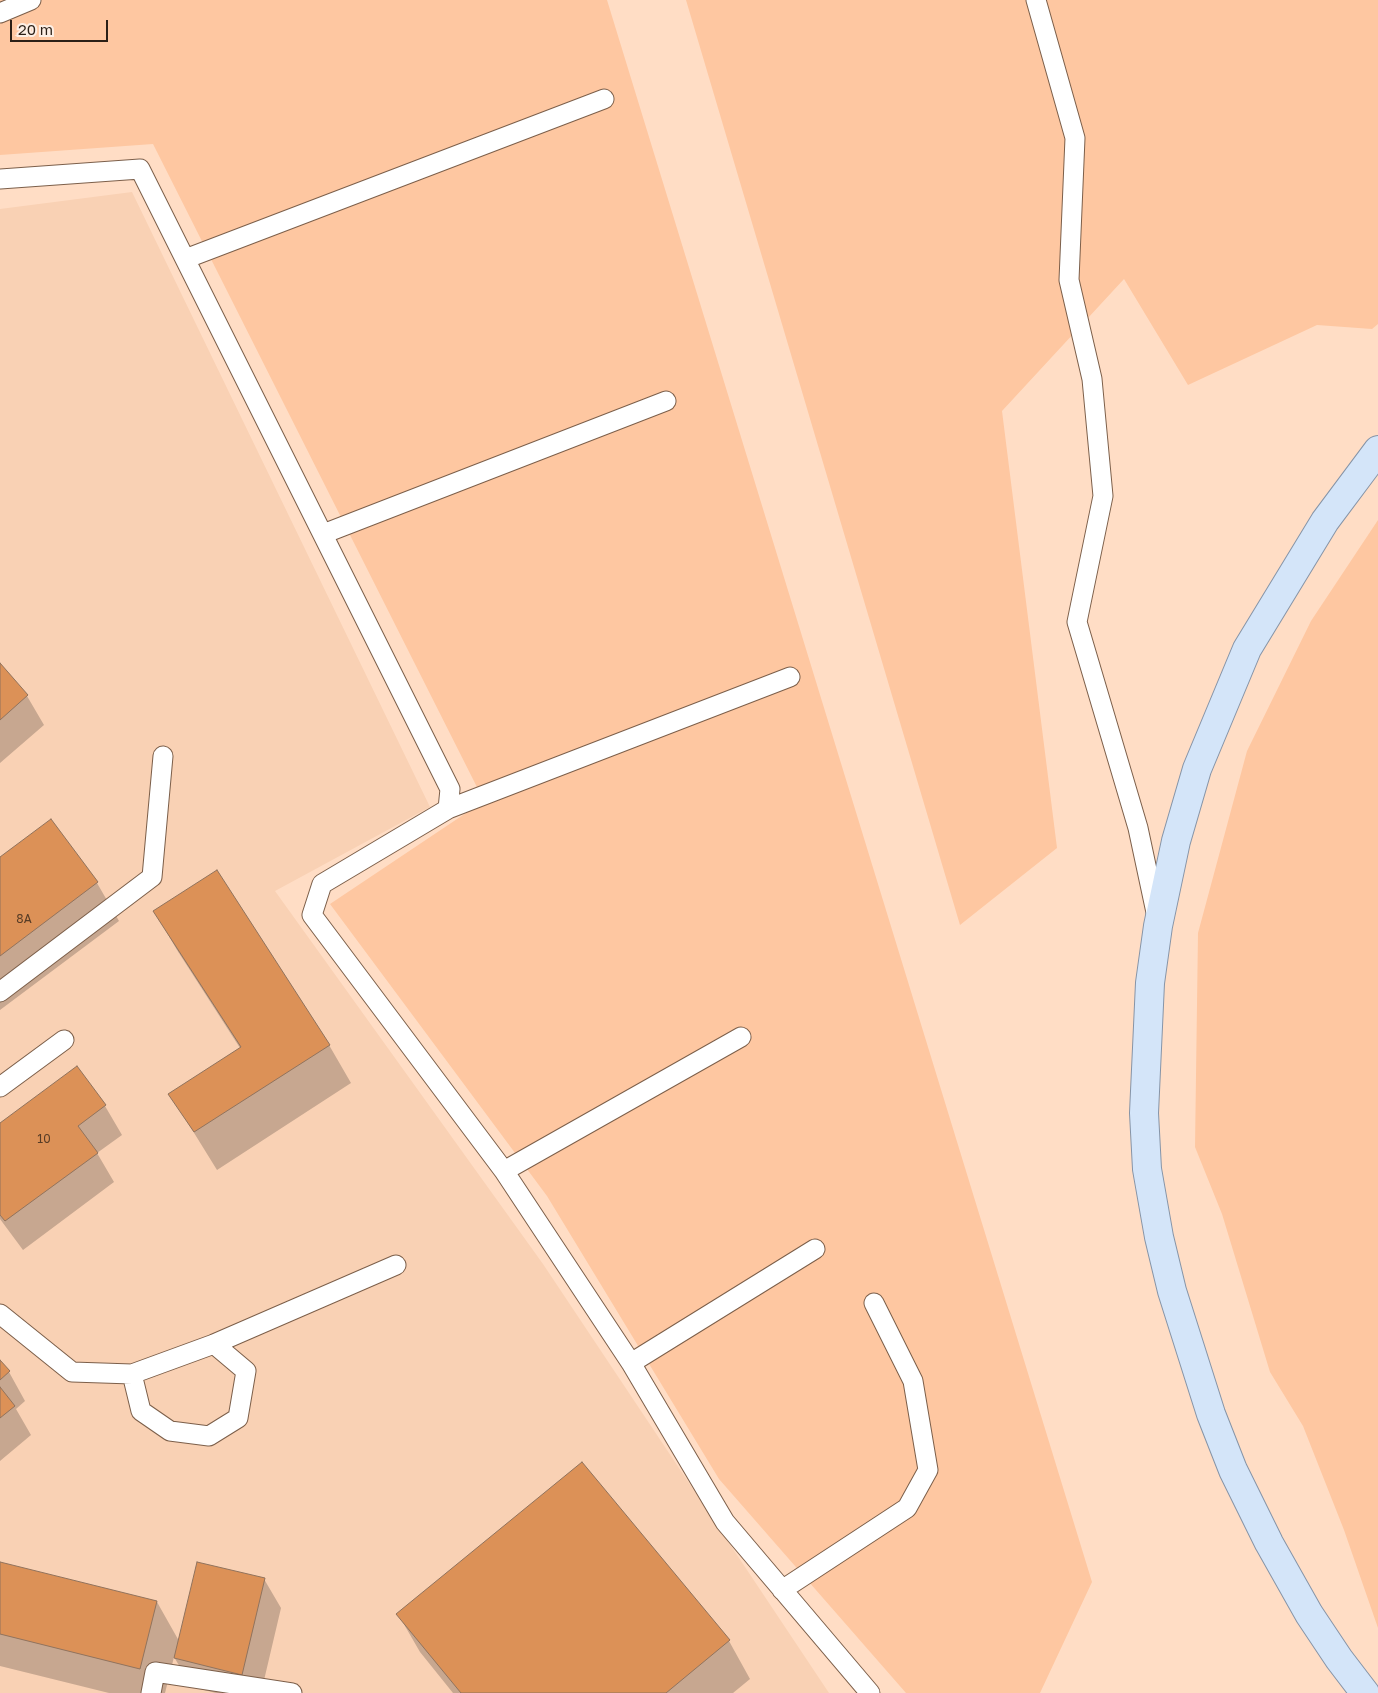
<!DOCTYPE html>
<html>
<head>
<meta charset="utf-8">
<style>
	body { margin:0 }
	#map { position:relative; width:1378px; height:1693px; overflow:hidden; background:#ffddc5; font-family:"Golos Text",sans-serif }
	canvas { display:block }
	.scale { position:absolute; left:10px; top:20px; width:98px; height:22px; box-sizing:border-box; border:2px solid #2b1f16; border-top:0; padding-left:6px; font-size:15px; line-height:18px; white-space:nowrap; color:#2b1f16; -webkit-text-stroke:4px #fdefe5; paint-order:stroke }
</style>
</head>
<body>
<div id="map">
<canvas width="1378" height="1693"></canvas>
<div class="scale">20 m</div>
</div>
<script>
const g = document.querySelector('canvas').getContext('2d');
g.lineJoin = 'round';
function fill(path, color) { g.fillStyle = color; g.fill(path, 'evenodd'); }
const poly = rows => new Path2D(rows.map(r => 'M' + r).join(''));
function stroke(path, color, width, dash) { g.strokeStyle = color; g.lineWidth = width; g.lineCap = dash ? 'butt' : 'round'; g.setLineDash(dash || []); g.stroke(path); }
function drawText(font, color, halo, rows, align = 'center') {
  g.font = font + ' "Golos Text",sans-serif'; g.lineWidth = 4.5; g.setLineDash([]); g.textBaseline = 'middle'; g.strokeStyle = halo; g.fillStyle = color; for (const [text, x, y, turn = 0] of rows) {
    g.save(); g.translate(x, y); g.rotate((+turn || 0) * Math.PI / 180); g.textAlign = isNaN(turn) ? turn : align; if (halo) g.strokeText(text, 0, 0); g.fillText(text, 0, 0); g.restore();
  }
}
const built = poly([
	[132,192,430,807,275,891,543,1264,829,1693,0,1693,0,209]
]);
const green = poly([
	[0,0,607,0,1092,1582,1040,1693,906,1693,719,1479,547,1196,330,904,484,801,153,144,0,155],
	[686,0,1378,0,1378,324,1372,329,1317,325,1188,385,1124,279,1002,411,1057,848,960,925],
	[1378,520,1378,1628,1344,1530,1303,1426,1270,1372,1222,1214,1195,1147,1198,933,1247,751,1311,621]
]);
const shadow = poly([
	[0,665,27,696,44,725,0,763],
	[50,821,97,883,119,921,0,1010,0,859],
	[155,912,329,1045,351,1083,217,1170,170,1094,240,1048,177,950],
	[77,1068,105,1106,122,1135,97,1153,114,1182,23,1250,0,1219,0,1125],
	[0,1362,9,1372,25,1401,16,1409,31,1435,0,1461],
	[0,1563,157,1602,179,1641,264,1579,281,1608,261,1693,216,1693,192,1687,174,1657,165,1693,109,1693,0,1666],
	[398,1614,729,1641,750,1679,733,1693,453,1693,420,1652]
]);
const building = poly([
	[0,663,28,695,0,720,0,663],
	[51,819,98,882,0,956,0,857,51,819],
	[217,870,330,1045,194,1132,168,1094,241,1047,153,911,217,870],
	[77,1066,106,1105,78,1126,98,1153,5,1221,0,1215,0,1123,77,1066],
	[0,1360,10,1371,0,1380,0,1360],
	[0,1387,15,1406,0,1418,0,1387],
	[582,1462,730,1640,666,1693,461,1693,396,1614,582,1462],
	[0,1562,157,1601,140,1669,0,1634,0,1562],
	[197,1562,265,1578,242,1675,174,1658,197,1562]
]);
const lane = poly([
	[1036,0,1075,138,1069,280,1092,379,1103,496,1077,622,1138,828,1157,917],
	[0,13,31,0],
	[0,179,140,169,450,789,448,809,322,884,312,915,504,1171,631,1363,725,1522,870,1693],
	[185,259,604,99],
	[323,534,666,401],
	[448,809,790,677],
	[0,992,152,877,163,756],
	[0,1087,64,1040],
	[504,1171,741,1037],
	[0,1314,72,1372,132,1374,214,1344,396,1265],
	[631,1363,815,1249],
	[132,1374,141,1411,170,1431,209,1436,238,1418,246,1371,214,1344],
	[782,1590,907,1508,928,1470,913,1381,874,1303],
	[151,1693,155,1672,292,1693]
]);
const primary = poly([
	[1365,1693,1339,1659,1309,1614,1269,1543,1233,1470,1211,1414,1172,1291,1159,1237,1147,1169,1144,1113,1150,983,1158,926,1176,841,1197,769,1247,649,1325,521,1378,450]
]);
const numberNames = [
	["8А",24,919],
	["10",44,1139]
];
fill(built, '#f9d1b4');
fill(green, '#fec7a1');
fill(shadow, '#0003');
fill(building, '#dc9157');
stroke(building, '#91735d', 1);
stroke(lane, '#7c5f4a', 21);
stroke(primary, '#8694a7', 30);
stroke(lane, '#fff', 19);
stroke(primary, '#d4e5f9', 28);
drawText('12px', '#573c26', null, numberNames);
</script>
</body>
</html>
